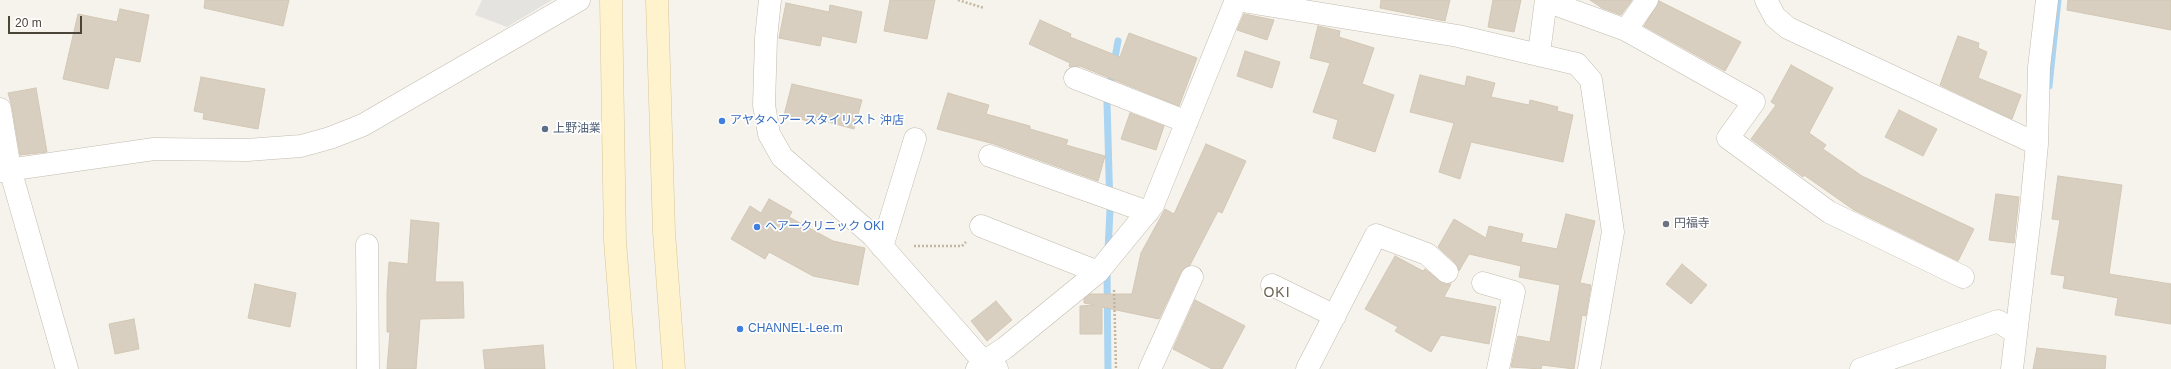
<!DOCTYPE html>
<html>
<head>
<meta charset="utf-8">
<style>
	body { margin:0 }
	#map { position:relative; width:2171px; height:369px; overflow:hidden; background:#f6f3ec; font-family:Arial,sans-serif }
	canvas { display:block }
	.scale { position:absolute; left:8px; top:16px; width:74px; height:18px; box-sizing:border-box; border:2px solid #4b4439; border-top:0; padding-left:5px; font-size:12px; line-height:14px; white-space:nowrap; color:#4b4439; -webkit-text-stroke:3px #fff; paint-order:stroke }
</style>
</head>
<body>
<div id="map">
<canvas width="2171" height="369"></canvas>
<div class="scale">20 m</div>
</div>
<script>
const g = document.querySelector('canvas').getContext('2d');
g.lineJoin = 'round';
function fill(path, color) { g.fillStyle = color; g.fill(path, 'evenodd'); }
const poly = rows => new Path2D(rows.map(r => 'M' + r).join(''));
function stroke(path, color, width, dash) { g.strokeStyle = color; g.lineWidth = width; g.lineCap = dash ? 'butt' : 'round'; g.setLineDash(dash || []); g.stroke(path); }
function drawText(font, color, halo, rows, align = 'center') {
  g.font = font + ' Arial,"Noto Sans JP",sans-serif'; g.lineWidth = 3.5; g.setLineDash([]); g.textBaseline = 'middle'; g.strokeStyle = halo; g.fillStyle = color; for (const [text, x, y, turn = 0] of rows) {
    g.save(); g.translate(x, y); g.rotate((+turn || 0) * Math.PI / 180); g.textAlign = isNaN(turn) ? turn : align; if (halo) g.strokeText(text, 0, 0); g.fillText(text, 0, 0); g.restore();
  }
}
const parking = poly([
	[482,0,552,0,507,27,475,15]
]);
const stream = poly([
	[2049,86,2058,0],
	[1108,251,1110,210,1107,102,1118,41],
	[1107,269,1108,369]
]);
const building = poly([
	[205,0,289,0,283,26,204,8,205,0],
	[890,0,935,0,927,39,884,31,890,0],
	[1381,0,1450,0,1445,21,1380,8,1381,0],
	[1493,0,1521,0,1514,32,1488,27,1493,0],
	[1590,0,1632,0,1621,15,1602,8,1590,0],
	[2068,0,2171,0,2171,30,2067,10,2068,0],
	[1659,1,1741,42,1725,71,1644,26,1659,1],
	[786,3,829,12,830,5,862,12,856,43,822,36,820,46,779,38,786,3],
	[120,9,149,15,140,62,115,57,108,89,63,79,78,14,117,22,120,9],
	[1244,14,1274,20,1267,40,1237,30,1244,14],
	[1040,20,1071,34,1070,37,1120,57,1129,33,1197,58,1179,106,1080,66,1070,67,1069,66,1070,63,1029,44,1040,20],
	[1318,26,1340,31,1339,37,1374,48,1362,84,1394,95,1375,152,1333,138,1338,120,1313,112,1330,63,1310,58,1318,26],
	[1958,36,1979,43,1978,48,1987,52,1978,78,2021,95,2012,119,1940,85,1958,36],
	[1245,51,1280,62,1272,88,1237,76,1245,51],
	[1791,65,1833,88,1809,133,1826,145,1823,149,1862,176,1974,229,1958,261,1854,210,1804,175,1803,177,1751,139,1776,105,1771,102,1791,65],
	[1420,75,1465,86,1467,76,1495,83,1491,97,1529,105,1530,100,1558,107,1557,111,1573,115,1563,162,1471,142,1460,179,1439,172,1454,123,1410,112,1420,75],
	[201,77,265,89,258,129,203,119,204,113,194,111,201,77],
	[792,84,862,100,854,129,817,119,816,123,784,115,792,84],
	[36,88,47,152,20,155,12,107,8,93,36,88],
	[948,93,989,105,986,114,1030,126,1030,129,1068,140,1066,145,1105,156,1098,181,994,144,937,129,948,93],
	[1899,110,1937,129,1923,156,1885,137,1899,110],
	[1130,113,1164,126,1156,150,1121,139,1130,113],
	[1206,144,1246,161,1222,213,1218,211,1190,265,1181,272,1159,319,1102,307,1102,334,1080,334,1080,306,1095,305,1084,303,1084,299,1090,294,1132,294,1141,253,1165,209,1174,214,1206,144],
	[2058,176,2122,185,2109,274,2171,284,2171,324,2115,315,2118,298,2063,288,2065,276,2051,274,2060,220,2052,219,2058,176],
	[1996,194,2019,197,2014,243,1989,240,1996,194],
	[769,199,792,212,789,217,833,241,865,248,858,285,813,276,769,252,765,259,731,239,750,206,761,213,769,199],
	[1566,214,1595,221,1580,283,1591,285,1586,316,1582,315,1574,369,1542,365,1541,369,1511,367,1518,336,1550,342,1560,285,1519,277,1521,266,1469,254,1459,271,1455,263,1438,247,1454,219,1486,238,1489,226,1523,234,1521,242,1557,249,1566,214],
	[411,220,439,223,435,282,463,282,464,318,420,319,416,369,387,369,390,332,387,332,387,292,389,262,408,264,411,220],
	[1395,256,1423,271,1425,269,1444,284,1451,284,1444,297,1496,307,1489,344,1441,335,1431,352,1395,331,1398,327,1365,309,1395,256],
	[1682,264,1707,285,1691,304,1666,284,1682,264],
	[255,284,296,293,290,327,248,318,255,284],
	[1195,300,1245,326,1222,369,1212,369,1173,349,1195,300],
	[996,301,1012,320,987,341,971,321,996,301],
	[134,319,139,349,115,354,109,324,134,319],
	[543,345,545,369,485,369,483,350,543,345],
	[2037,348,2106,356,2105,369,2033,369,2037,348]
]);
const path = poly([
	[958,0,984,8],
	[914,246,962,246,966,242],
	[1114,290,1116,369]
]);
const street = poly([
	[770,0,766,38,764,105,769,134,782,157,872,235,984,362,997,369],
	[1236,0,1458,36,1577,64,1591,80,1613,232,1589,369],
	[1766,0,1775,17,1788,28,2037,144],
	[1546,1,1626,30,1754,102,1728,138,1829,212,1963,277],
	[1626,30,1647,0],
	[1539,53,1546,0],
	[1075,78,1187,122],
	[0,109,10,169,67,369],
	[990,156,1148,212],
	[0,171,154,149,247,150,301,146,330,138,363,125,579,0],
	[981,226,1098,272],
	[367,245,368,369],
	[882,247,915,139],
	[1483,283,1514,292,1498,369],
	[1272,285,1335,316],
	[977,369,984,362,1005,348,1098,272,1153,205,1236,0],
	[1150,369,1192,277],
	[1307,369,1376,235,1427,254,1447,272],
	[1861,369,1998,321,2016,333],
	[2012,369,2031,208,2037,144,2039,67,2047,0]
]);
const secondary = poly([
	[611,0,615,241,625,369],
	[657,0,664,232,674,369]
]);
const markers = [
	[722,121,4,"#3f7fe0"],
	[545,129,4,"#5c6f8a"],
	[1666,224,4,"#6b7280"],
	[757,227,4,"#3f7fe0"],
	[740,329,4,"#3f7fe0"]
];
const shopNames = [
	["アヤタヘアー スタイリスト 沖店",730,121],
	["ヘアークリニック OKI",765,227],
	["CHANNEL-Lee.m",748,329]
];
const serviceNames = [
	["上野油業",553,129]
];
const worshipNames = [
	["円福寺",1674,224]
];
const quarterNames = [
	["OKI",1277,293]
];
fill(parking, '#e5e3e0');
stroke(stream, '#a9d4f2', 7);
fill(building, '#d8cfc1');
stroke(building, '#d3c7b4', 1);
stroke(street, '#c2bbae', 23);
stroke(secondary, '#d6c79b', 23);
stroke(path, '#c4b79f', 2.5, [2, 2]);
stroke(street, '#fff', 22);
stroke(secondary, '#fff3cd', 22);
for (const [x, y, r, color] of markers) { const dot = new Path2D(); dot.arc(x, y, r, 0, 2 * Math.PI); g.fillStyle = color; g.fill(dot); stroke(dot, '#fff', 1.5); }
drawText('12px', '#366cbe', '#fff', shopNames, 'left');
drawText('12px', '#4e5e75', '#fff', serviceNames, 'left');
drawText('12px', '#5b616d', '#fff', worshipNames, 'left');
g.letterSpacing = '1px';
drawText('14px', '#6e6250', '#fff', quarterNames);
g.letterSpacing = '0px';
</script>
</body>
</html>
